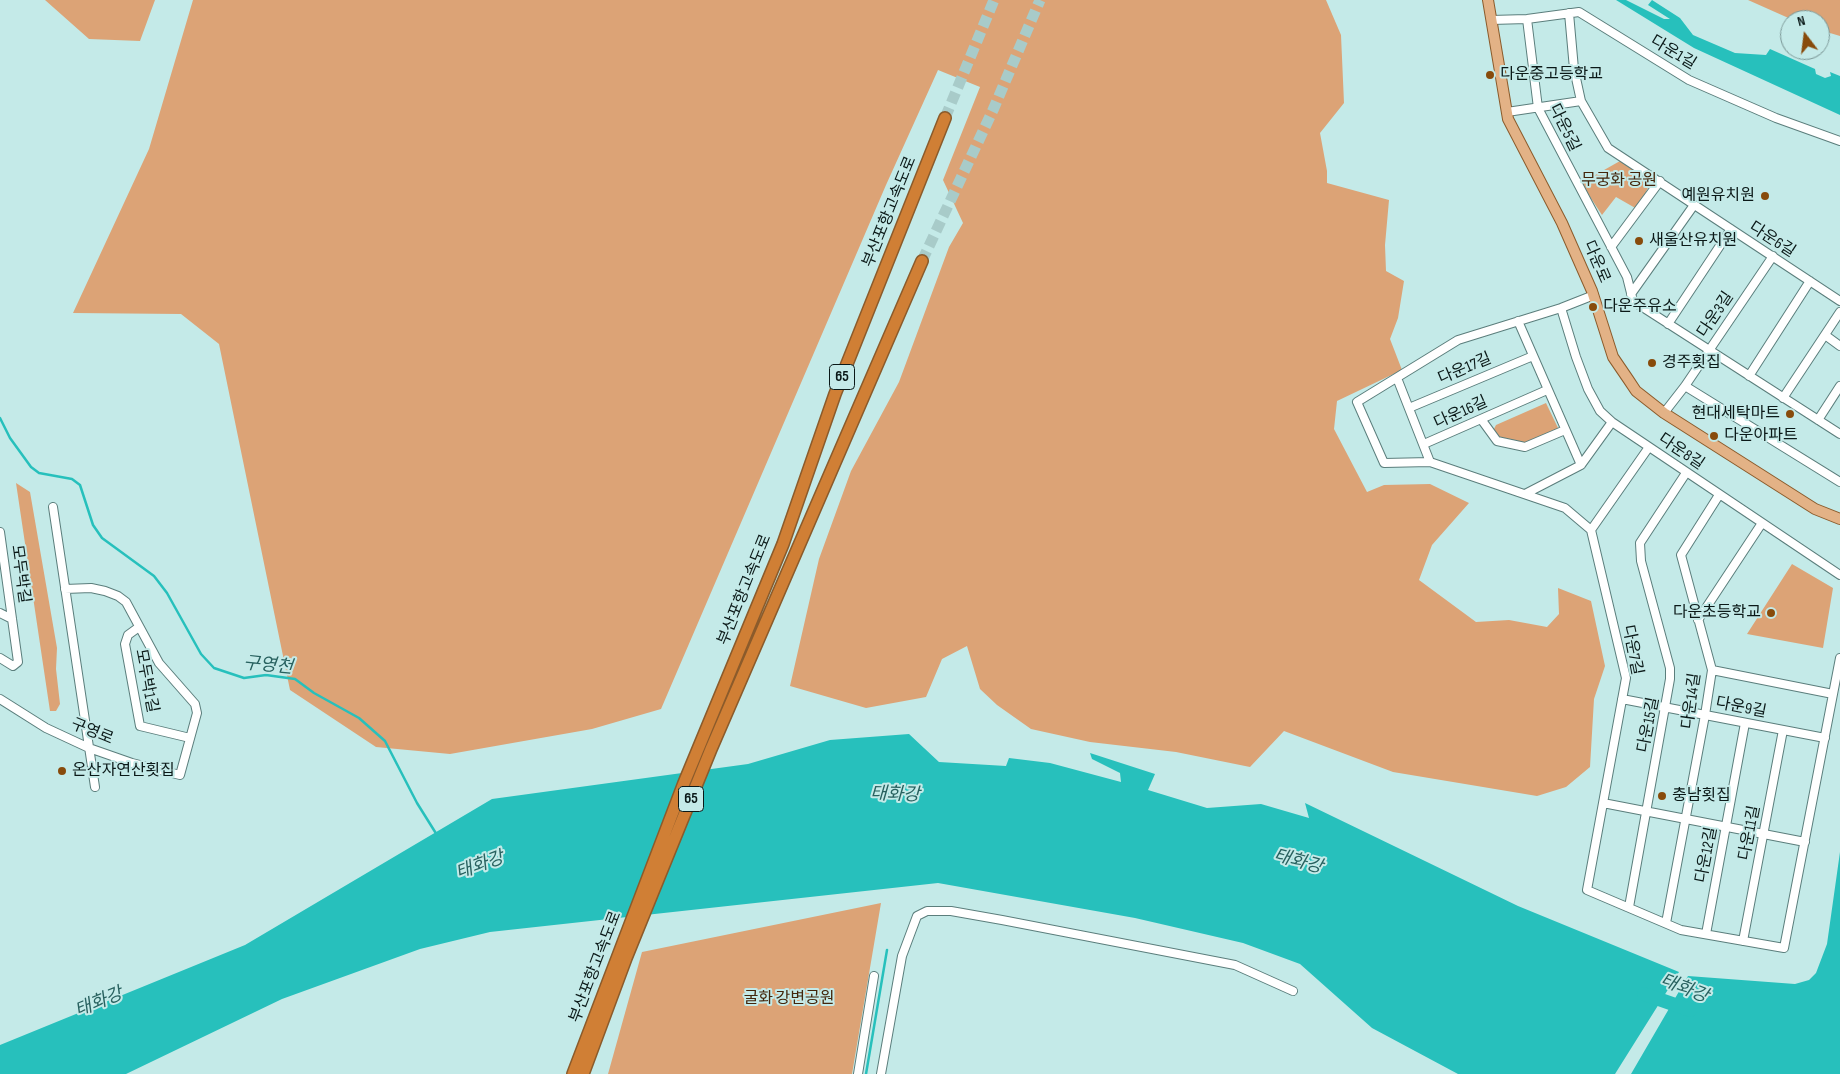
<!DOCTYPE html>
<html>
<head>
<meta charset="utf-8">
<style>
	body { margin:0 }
	#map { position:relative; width:1840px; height:1074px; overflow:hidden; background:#c4eae8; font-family:"Sofia Sans Condensed",sans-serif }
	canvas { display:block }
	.north { position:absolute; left:1780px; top:10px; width:50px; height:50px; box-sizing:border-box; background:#c4eae8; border:1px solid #7a9695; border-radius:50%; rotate:345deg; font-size:14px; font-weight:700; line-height:20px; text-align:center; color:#0b1918 }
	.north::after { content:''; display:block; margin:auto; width:18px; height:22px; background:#884b0b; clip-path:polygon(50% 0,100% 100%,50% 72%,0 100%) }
</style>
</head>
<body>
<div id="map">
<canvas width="1840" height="1074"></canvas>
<div class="north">N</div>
</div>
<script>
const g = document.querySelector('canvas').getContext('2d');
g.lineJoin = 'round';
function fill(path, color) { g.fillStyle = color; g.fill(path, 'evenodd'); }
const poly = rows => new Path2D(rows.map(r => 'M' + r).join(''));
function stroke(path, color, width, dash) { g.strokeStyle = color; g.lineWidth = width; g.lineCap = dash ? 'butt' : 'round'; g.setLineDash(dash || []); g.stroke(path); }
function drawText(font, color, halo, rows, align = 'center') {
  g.font = font + ' "Sofia Sans Condensed","Noto Sans KR",sans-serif'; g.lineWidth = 4; g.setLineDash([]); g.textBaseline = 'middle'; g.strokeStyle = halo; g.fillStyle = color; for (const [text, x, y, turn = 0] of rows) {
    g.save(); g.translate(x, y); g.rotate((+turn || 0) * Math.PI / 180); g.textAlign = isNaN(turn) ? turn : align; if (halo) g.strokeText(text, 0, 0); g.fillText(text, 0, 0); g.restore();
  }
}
const green = poly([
	[45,0,155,0,140,41,89,39],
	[193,0,1326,0,1341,35,1344,103,1320,133,1327,171,1327,183,1389,200,1385,245,1386,271,1404,281,1398,318,1390,339,1402,370,1337,401,1334,429,1367,492,1384,485,1430,484,1469,503,1432,545,1419,580,1476,622,1509,620,1547,627,1559,614,1558,588,1591,601,1605,666,1594,699,1590,767,1566,787,1537,796,1393,772,1284,731,1250,767,1176,752,1090,742,1031,729,997,705,980,689,967,646,942,659,926,697,866,708,790,686,819,559,851,471,899,382,949,247,963,223,943,180,980,87,938,70,886,185,661,709,592,729,450,754,376,747,290,690,219,344,181,314,73,313,149,149],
	[1748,0,1840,0,1840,36,1820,30,1820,20,1793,20],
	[1620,161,1651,182,1637,209,1616,197,1602,215,1581,183],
	[1546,403,1559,430,1525,445,1505,442,1492,433,1496,425],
	[16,483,30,492,57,648,56,669,60,704,56,711,50,711],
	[1792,564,1833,588,1823,648,1747,634],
	[881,903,852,1074,608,1074,642,952]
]);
const water = poly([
	[1616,0,1626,0,1664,19,1670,19,1648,5,1652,0,1680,18,1693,35,1735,53,1766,55,1770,49,1815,69,1816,74,1825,78,1831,76,1830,72,1840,76,1840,115,1694,48],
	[909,734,939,762,1006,766,1009,758,1050,763,1121,782,1120,773,1092,759,1090,753,1155,774,1148,790,1207,808,1261,804,1309,818,1305,803,1518,906,1679,972,1615,1074,1458,1074,1372,1028,1300,964,1243,943,1135,918,938,883,490,932,420,949,282,999,126,1074,0,1074,0,1045,245,945,492,799,748,764,830,740],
	[1840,852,1840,1074,1631,1074,1688,976,1795,984,1809,980,1816,973,1827,944]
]);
const stream = poly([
	[0,418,10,438,31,467,39,473,72,479,80,485,93,525,102,538,154,576,167,593,201,654,214,668,244,678,266,675,295,679,314,693,359,718,385,741,417,803,437,835],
	[866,1074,887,950]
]);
const river = poly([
	[1644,994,1690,1010]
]);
const highwayTunnel = poly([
	[945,118,994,0],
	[922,261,993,110,1040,0]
]);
const minor = poly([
	[1569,13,1574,69,1581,101,1608,148,1840,301],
	[1527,19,1538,108,1627,277,1633,301,1840,434],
	[1491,20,1527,19,1579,12,1689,80,1776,118,1840,141],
	[1507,112,1581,101],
	[1611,247,1660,181],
	[1631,294,1694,205],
	[1594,295,1561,308,1458,340,1357,402,1384,463,1430,462,1565,508,1591,530,1626,678,1587,890,1681,930,1784,948,1840,658],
	[1561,308,1576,357,1588,389,1600,411,1612,422,1840,575],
	[1518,321,1581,465],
	[1668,324,1731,229],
	[1825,335,1840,346],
	[1749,376,1810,281],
	[1397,378,1430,462],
	[1685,386,1840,482],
	[1783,398,1840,312],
	[1409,408,1533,356],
	[1664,413,1685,386,1773,256],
	[1481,419,1497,441,1525,447,1565,430],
	[1818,420,1840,386],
	[1424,444,1547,390],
	[1525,494,1581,465,1612,422],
	[53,507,95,787],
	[1591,530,1649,447],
	[0,532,18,662,13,666,0,658],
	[0,613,12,619],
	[1698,620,1762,523],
	[139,627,128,635,125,644,140,726,190,738],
	[1712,670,1833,694],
	[0,699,46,728,89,748,132,763,180,775,197,713,195,704,159,663,126,602,118,596,105,591,91,588,65,589],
	[1622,699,1825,738],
	[1603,803,1805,842],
	[1629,907,1670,679,1670,668,1641,561,1640,543,1686,473],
	[1666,923,1705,715,1712,670,1681,555,1719,495],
	[1706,934,1745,723],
	[1743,941,1783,730],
	[858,1074,874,976],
	[881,1074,902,956,917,916,927,911,951,911,1002,920,1235,965,1293,991]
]);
const major = poly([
	[1488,0,1508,119,1562,223,1592,291,1613,357,1628,379,1636,391,1664,413,1815,509,1840,519]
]);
const highway = poly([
	[573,1074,684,783,783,544,835,394,945,118],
	[583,1074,626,958,711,749,922,261]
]);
const markers = [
	[1490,75,5,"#884b0b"],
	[1765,196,5,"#884b0b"],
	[1639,241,5,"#884b0b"],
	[1593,307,5,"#884b0b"],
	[1652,363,5,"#884b0b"],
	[1790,414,5,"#884b0b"],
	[1714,436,5,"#884b0b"],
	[1771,613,5,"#884b0b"],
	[62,771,5,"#884b0b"],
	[1662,796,5,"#884b0b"]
];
const shields = [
	[842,377,25],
	[691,799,25]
];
const shieldNames = [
	["65",842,377],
	["65",691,799]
];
const streetNames = [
	["다운1길",1673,53,31],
	["다운5길",1564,128,64],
	["부산포항고속도로",890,212,-68],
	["다운6길",1772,240,33],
	["다운로",1596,262,67],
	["다운3길",1716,315,-56],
	["다운17길",1465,369,-23],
	["다운16길",1461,413,-24],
	["다운8길",1681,452,34],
	["모두박길",20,574,82],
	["부산포항고속도로",745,590,-68],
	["다운7길",1632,650,79],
	["모두박1길",146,681,79],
	["다운14길",1692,701,-82],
	["다운9길",1741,708,11],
	["다운15길",1649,725,-79],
	["구영로",92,732,22],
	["다운11길",1750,833,-79],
	["다운12길",1707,855,-79],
	["부산포항고속도로",596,967,-69]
];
const poiNames = [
	["다운중고등학교",1500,75],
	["예원유치원",1755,196,"right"],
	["새울산유치원",1649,241],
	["다운주유소",1603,307],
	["경주횟집",1662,363],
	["현대세탁마트",1780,414,"right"],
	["다운아파트",1724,436],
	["다운초등학교",1761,613,"right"],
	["온산자연산횟집",72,771],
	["충남횟집",1672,796]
];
const parkNames = [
	["무궁화 공원",1619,181],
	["굴화 강변공원",789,999]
];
const waterNames = [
	["구영천",268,666,6],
	["태화강",895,795,2],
	["태화강",1298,862,15],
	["태화강",480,866,-20],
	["태화강",1684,989,21],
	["태화강",99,1003,-22]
];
fill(green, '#dca376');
fill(water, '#27c0bc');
stroke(stream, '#27c0bc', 2.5);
stroke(river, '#27c0bc', 14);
stroke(highwayTunnel, '#a8cbc9', 11, [11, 5.5]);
stroke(minor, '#5b7e7c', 10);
stroke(major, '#8b5b2b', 12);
stroke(highway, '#8b5b2b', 14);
stroke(minor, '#fff', 8);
stroke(major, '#e3b286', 10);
stroke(highway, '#d07f35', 11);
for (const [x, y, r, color] of markers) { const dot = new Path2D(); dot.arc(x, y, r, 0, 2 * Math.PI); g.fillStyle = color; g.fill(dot); stroke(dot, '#c4eae8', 2); }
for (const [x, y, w] of shields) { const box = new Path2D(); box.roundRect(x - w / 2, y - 12.5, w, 25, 4); g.fillStyle = '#c4eae8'; g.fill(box); stroke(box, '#0b1918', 1); }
drawText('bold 15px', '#0b1918', null, shieldNames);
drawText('16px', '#0b1918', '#c4eae8', streetNames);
drawText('16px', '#0b1918', '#c4eae8', poiNames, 'left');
drawText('16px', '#43250a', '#c4eae8', parkNames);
drawText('italic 18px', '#28615f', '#c4eae8', waterNames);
</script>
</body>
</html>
